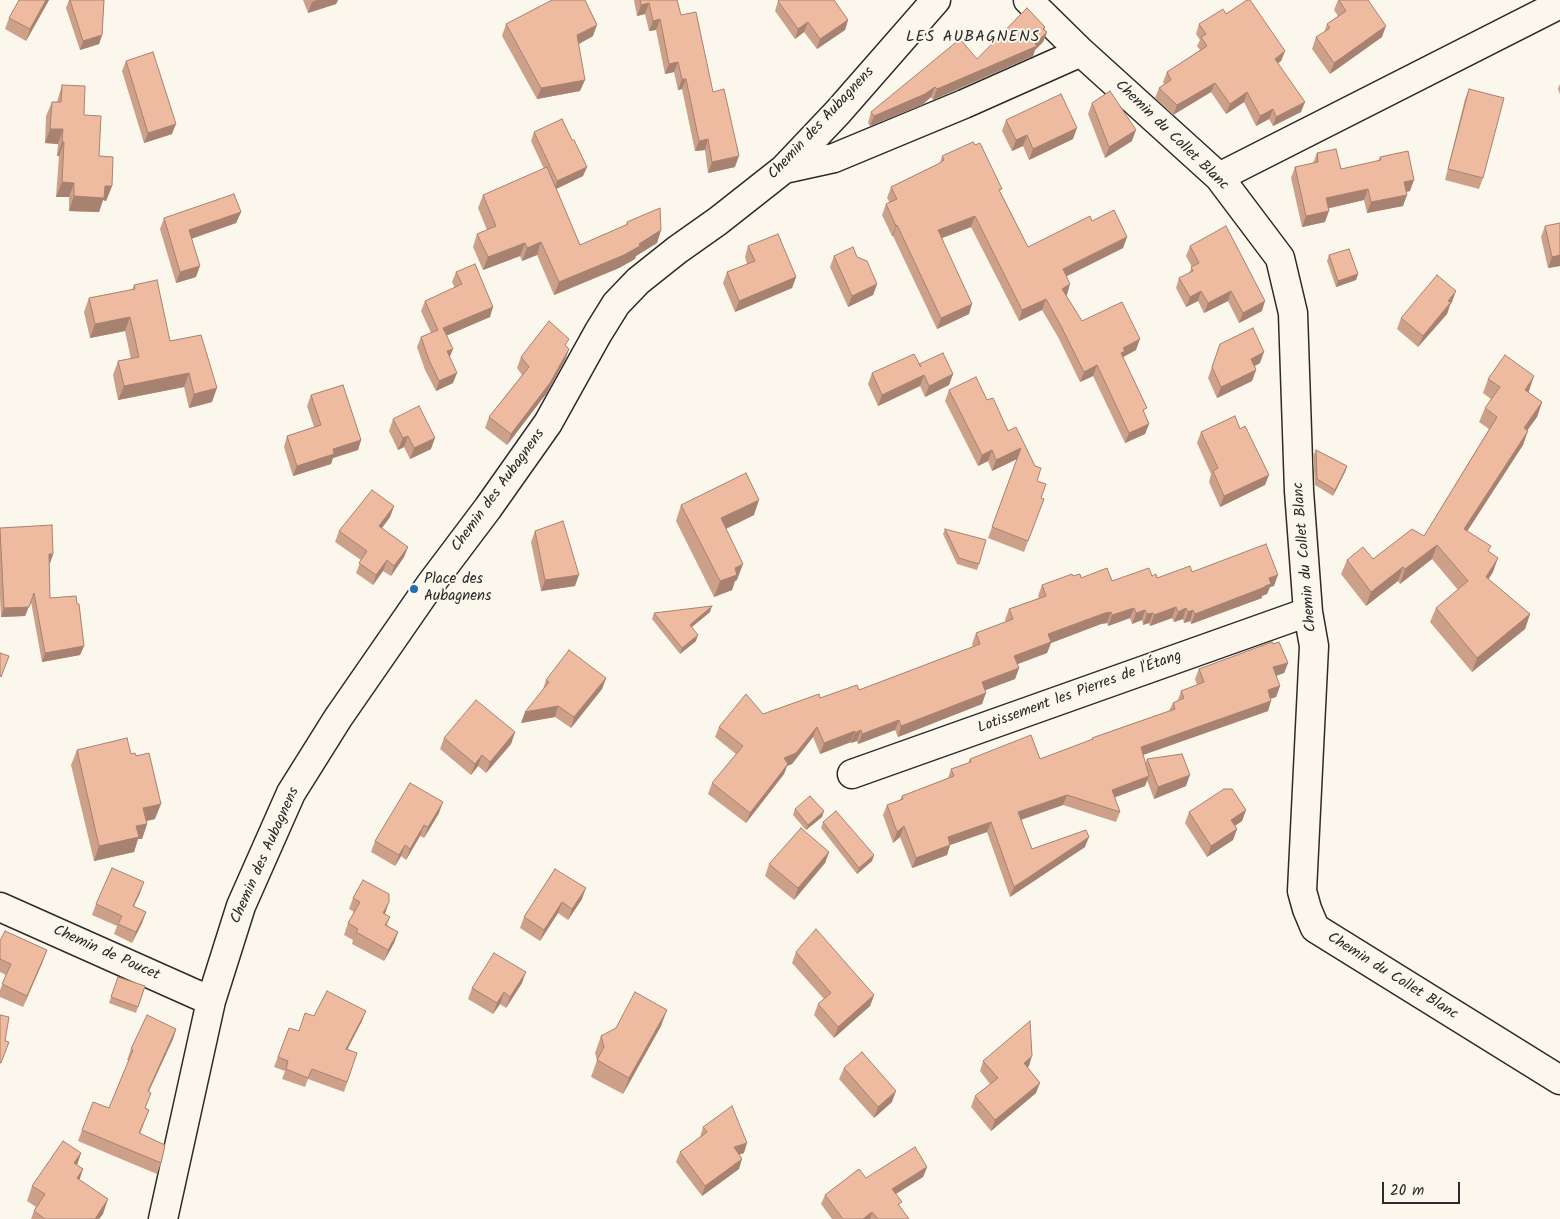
<!DOCTYPE html>
<html>
<head>
<meta charset="utf-8">
<style>
	body { margin:0 }
	#map { position:relative; width:1560px; height:1219px; overflow:hidden; background:#fbf7ec; font-family:Kalam,sans-serif }
	canvas { display:block }
	.scale { position:absolute; left:1382px; top:1182px; width:78px; height:22px; box-sizing:border-box; border:2px solid #2b2b2b; border-top:0; padding-left:6px; font-size:15px; line-height:18px; white-space:nowrap; color:#2b2b2b; -webkit-text-stroke:4px #fbf7ec; paint-order:stroke }
</style>
</head>
<body>
<div id="map">
<canvas width="1560" height="1219"></canvas>
<div class="scale">20 m</div>
</div>
<script>
const g = document.querySelector('canvas').getContext('2d');
g.lineJoin = 'round';
const poly = rows => new Path2D(rows.map(r => 'M' + r).join(''));
function stroke(path, color, width, dash) { g.strokeStyle = color; g.lineWidth = width; g.lineCap = dash ? 'butt' : 'round'; g.setLineDash(dash || []); g.stroke(path); }
function fill(path, color) { g.fillStyle = color; g.fill(path, 'evenodd'); }
function drawText(font, color, halo, rows, align = 'center') {
  g.font = font + ' Kalam,sans-serif'; g.lineWidth = 4; g.setLineDash([]); g.textBaseline = 'middle'; g.strokeStyle = halo; g.fillStyle = color; for (const [text, x, y, turn = 0] of rows) {
    g.save(); g.translate(x, y); g.rotate((+turn || 0) * Math.PI / 180); g.textAlign = isNaN(turn) ? turn : align; if (halo) g.strokeText(text, 0, 0); g.fillText(text, 0, 0); g.restore();
  }
}
const minor = poly([
	[1028,0,1081,52,1219,177,1280,258,1293,313,1299,491,1308,612,1314,646,1302,891,1307,909,1315,928,1560,1080],
	[784,169,834,158,964,104,1081,52],
	[1219,177,1560,4],
	[852,774,1308,612],
	[0,907,211,1001],
	[163,1219,211,1001,241,906,291,793,338,718,430,585,488,508,548,423,598,333,616,304,638,281,677,250,718,221,784,169,838,112,936,0]
]);
const wall = poly([
	[49,0,26,41,5,29,9,18],
	[69,0,104,0,102,35,99,44,80,50,66,8],
	[303,0,338,0,336,4,308,13],
	[634,0,677,0,681,15,713,92,735,167,708,173,705,150,695,151,682,89,678,90,674,72,665,74,656,30,649,31,645,14,637,16],
	[1338,0,1368,0,1382,37,1330,74,1312,49,1316,37,1324,33,1327,24,1338,16,1334,10],
	[778,1,848,20,845,30,817,49,804,32,795,39,775,11],
	[1226,14,1285,51,1281,61,1278,63,1301,112,1273,126,1269,119,1256,126,1244,102,1226,114,1211,92,1173,115,1155,98,1159,88,1164,84,1163,82,1167,72,1200,50,1197,46,1200,40,1196,34,1199,24],
	[506,24,593,36,579,44,580,91,537,99,502,36],
	[1045,27,1044,30,1047,32,1043,42,1035,50,1033,56,933,100,931,97,922,105,870,126,868,123,871,112,977,59],
	[126,61,172,134,144,143,122,71],
	[1560,84,1560,94,1558,89],
	[62,85,84,115,99,156,112,186,106,201,103,200,99,212,69,211,69,197,56,197,59,156,57,156,58,144,45,143,46,116,52,102,57,102],
	[1469,89,1483,178,1479,189,1445,180,1465,99],
	[1092,103,1132,141,1105,158,1088,114],
	[1006,120,1073,139,1029,160,1023,146,1012,151,1002,131],
	[534,132,572,140,587,167,583,176,556,189,580,245,626,225,627,222,661,230,657,243,636,256,635,259,619,268,554,295,537,255,522,261,520,256,483,270,473,247,477,234,487,230,478,208,483,195,544,169,531,141],
	[1317,153,1341,169,1378,161,1380,157,1410,191,1406,192,1403,206,1367,213,1364,200,1328,208,1325,222,1302,227,1291,178,1295,167,1313,163],
	[942,156,1001,193,1028,247,1092,221,1127,237,1123,248,1067,276,1067,295,1066,295,1082,321,1136,350,1123,357,1149,424,1145,434,1125,443,1093,376,1080,382,1058,337,1042,310,1019,321,971,227,942,238,969,314,937,329,893,236,892,236,882,215,886,204,890,203,887,198,891,187,940,163],
	[241,212,236,223,191,239,196,277,176,283,160,229,164,218],
	[1545,226,1560,266,1548,268,1541,237],
	[748,246,796,277,792,288,735,312,723,283,727,272,747,264,745,257],
	[1190,246,1262,311,1239,323,1228,301,1204,313,1198,301,1186,307,1176,288,1179,278,1189,273,1192,267,1186,256],
	[1329,255,1358,274,1356,280,1336,287,1327,261],
	[834,256,857,257,877,284,873,295,848,307,830,267],
	[456,272,490,317,446,335,453,383,436,391,425,370,417,347,421,337,431,333,421,311,425,301,455,288,452,282],
	[134,285,170,341,212,402,189,408,184,387,118,400,113,375,118,361,131,359,125,331,90,338,84,312,89,298,132,290],
	[1452,302,1450,305,1447,314,1418,347,1397,329,1401,318],
	[1220,344,1260,363,1255,366,1256,370,1252,381,1217,398,1208,378],
	[567,347,569,349,565,360,546,394,507,445,485,428,489,417,522,375,517,368,521,357],
	[919,364,953,374,949,385,925,397,920,386,878,406,868,384,872,373],
	[1488,379,1529,391,1528,392,1542,402,1537,417,1527,430,1523,445,1467,531,1489,552,1493,572,1488,579,1530,614,1525,629,1472,672,1430,622,1436,608,1458,590,1432,559,1400,584,1398,581,1366,606,1341,574,1347,560,1373,559,1424,536,1489,429,1479,422,1485,408,1491,399,1483,393],
	[949,390,987,400,1008,431,1037,481,1041,498,1044,499,1024,552,988,538,1017,459,992,471,988,461,978,466,945,401],
	[311,395,361,440,358,450,333,458,331,464,293,476,284,447,287,436,314,427,307,406],
	[393,419,431,449,410,459,404,447,398,450,389,431],
	[1201,432,1265,485,1220,507,1209,482,1211,474,1197,443],
	[1316,450,1347,466,1345,472,1333,496,1315,485,1313,456],
	[681,505,754,515,726,529,737,580,735,581,732,590,714,597,676,521],
	[394,506,390,517,382,528,408,547,404,557,391,576,383,571,373,585,356,573,361,560,335,542,339,531],
	[0,528,53,554,50,563,49,563,50,598,77,604,84,646,80,655,42,662,31,602,25,616,1,617,0,597],
	[945,529,979,564,977,570,957,564,943,534],
	[535,531,575,586,541,591,531,542],
	[1192,572,1274,586,1270,587,1267,594,1262,596,1262,598,1191,624,1190,621,1184,623,1183,619,1174,622,1172,618,1150,626,1149,623,1143,625,1142,620,1132,624,1130,618,1108,626,1107,623,1101,624,1051,643,1047,653,1017,664,1019,668,1015,679,985,690,982,704,898,737,895,730,858,744,857,741,851,743,851,742,820,754,813,737,792,764,787,766,784,774,746,823,708,794,712,783,736,754,715,737,719,727,820,698,859,690,973,647,972,644,976,633,1006,622,1005,620,1009,609,1039,598,1038,596,1042,585,1073,576,1081,578,1112,581,1152,576,1157,578],
	[710,612,692,627,696,641,680,654,652,619,654,613],
	[1273,644,1288,663,1284,673,1276,676,1280,686,1276,697,1271,698,1268,711,1143,755,1145,764,1147,759,1186,786,1154,799,1147,780,1145,786,1114,797,1120,812,1116,822,1063,805,1021,820,1032,849,1085,847,1010,897,987,832,950,845,947,855,912,868,900,837,893,843,883,815,887,805,900,800,902,796,948,778,951,769,968,763,970,759,1040,759,1092,740,1092,738,1169,711,1173,703,1178,700,1181,691,1197,685,1195,679,1199,669],
	[606,678,602,689,571,728,555,717,521,723,543,689,546,680],
	[515,732,511,744,486,773,478,766,471,775,440,749,444,738],
	[77,750,131,754,155,819,146,821,147,824,142,839,138,839,134,852,94,861,71,765],
	[795,809,822,817,806,830,793,815],
	[1246,810,1242,821,1235,826,1237,829,1233,840,1207,857,1185,823,1189,812],
	[439,813,424,838,420,836,406,860,401,856,395,866,371,852,375,841],
	[823,822,874,855,872,861,857,874,821,828],
	[829,852,825,863,794,900,765,876,769,864],
	[555,869,582,899,568,920,558,913,540,941,520,928,524,917],
	[140,893,134,906,146,912,142,923,132,943,114,934,117,926,92,915,96,904],
	[353,898,390,917,387,925,398,932,394,943,384,961,352,944,353,940,344,935,348,923,354,912,349,909],
	[0,941,43,961,23,1007,0,997,0,990,6,975,0,972],
	[796,952,874,995,870,1006,834,1038,814,1015,818,1004,824,999,792,963],
	[118,977,145,986,136,1013,109,1003],
	[522,983,506,1008,500,1004,493,1014,468,999,472,988],
	[314,1016,362,1021,347,1049,357,1053,344,1092,308,1079,305,1087,282,1079,285,1071,274,1067,289,1028,299,1031],
	[661,1026,623,1094,591,1077,597,1060,595,1053,601,1036],
	[176,1029,173,1039,148,1092,145,1108,149,1110,140,1134,161,1163,157,1174,78,1141,82,1130,109,1108,129,1060,127,1060,131,1049],
	[983,1061,1029,1066,1027,1067,1036,1093,991,1131,971,1107,975,1096,990,1084,980,1071],
	[844,1068,892,1102,874,1118,839,1079],
	[703,1127,744,1153,739,1155,739,1169,702,1196,676,1162,680,1152,700,1137],
	[81,1153,77,1165,83,1169,79,1180,103,1214,99,1219,31,1219,34,1211,36,1207,27,1201,32,1186],
	[927,1167,923,1177,895,1194,900,1207,909,1219,832,1219,821,1204,825,1195,866,1178]
]);
const shadedWall = poly([
	[46,0,49,0,26,41,30,29],
	[317,0,338,0,336,4,308,13,312,2],
	[649,3,645,14,637,16,641,5],
	[660,19,656,30,649,31,653,21],
	[848,20,845,30,817,49,820,39],
	[808,22,804,32,795,39,798,29],
	[597,25,593,36,573,47,577,35],
	[1386,26,1382,37,1330,74,1334,63],
	[1045,27,1042,36,1047,32,1043,42,1035,50,1033,56,933,100,937,89,1035,44,1043,29],
	[102,35,99,44,80,50,83,41],
	[1285,51,1281,61,1271,68,1275,59],
	[678,62,674,72,665,74,669,64],
	[682,79,686,79,682,89,678,90],
	[585,80,580,91,537,99,541,88],
	[1215,83,1211,92,1173,115,1177,105],
	[935,87,931,97,922,105,870,126,874,116],
	[1247,92,1244,102,1226,114,1230,104],
	[1305,102,1301,112,1273,126,1276,117],
	[1273,109,1269,119,1256,126,1260,116],
	[176,124,172,134,144,143,148,133],
	[1077,128,1073,139,1029,160,1033,149],
	[50,129,63,129,58,144,45,143],
	[1136,130,1132,141,1105,158,1109,147],
	[1027,135,1023,146,1012,151,1016,140],
	[708,139,705,150,695,151,699,141],
	[62,142,64,142,59,156,57,156],
	[739,156,735,167,708,173,712,162],
	[587,167,583,176,554,190,557,181],
	[1414,180,1410,191,1400,193,1404,182],
	[62,182,74,183,69,197,56,197],
	[105,186,112,186,106,201,103,200,99,212,69,211,74,196],
	[1368,189,1364,200,1322,210,1326,198],
	[1407,195,1403,206,1367,213,1371,202],
	[1329,211,1325,222,1302,227,1306,216],
	[241,212,236,223,185,241,189,230],
	[975,216,971,227,934,241,938,230],
	[897,225,893,236,892,236,896,226],
	[661,230,657,243,636,256,635,259,619,268,554,295,559,282,639,244],
	[1127,237,1123,248,1059,280,1063,269],
	[541,242,537,255,522,261,527,248],
	[525,243,520,256,483,270,488,257],
	[1560,255,1560,266,1548,268,1552,257],
	[200,266,196,277,176,283,180,272],
	[1358,274,1356,280,1336,287,1338,281],
	[796,277,792,288,735,312,739,301],
	[877,284,873,295,848,307,852,296],
	[1070,284,1067,295,1058,300,1062,289],
	[1201,291,1198,301,1186,307,1190,297],
	[1231,291,1228,301,1204,313,1208,303],
	[1456,291,1452,302,1450,305,1447,314,1418,347,1423,336,1448,301],
	[1046,299,1042,310,1019,321,1022,310],
	[1265,301,1262,311,1239,323,1243,313],
	[972,304,969,314,937,329,941,318],
	[493,307,490,317,439,339,443,328],
	[130,317,125,331,90,338,95,324],
	[1140,339,1136,350,1123,357,1121,362,1117,364,1123,348],
	[453,349,449,359,447,351],
	[569,349,565,360,546,394,507,445,511,434],
	[1264,352,1260,363,1247,370,1251,359],
	[1097,365,1093,376,1080,382,1084,372],
	[1256,370,1252,381,1217,398,1221,387],
	[189,373,184,387,118,400,124,386],
	[457,373,453,383,436,391,439,381],
	[953,374,949,385,925,397,929,386],
	[924,375,920,386,878,406,882,395],
	[1534,376,1529,391,1519,404,1525,390],
	[217,388,212,402,189,408,194,394],
	[1542,402,1537,417,1519,442,1524,428],
	[1149,424,1145,434,1125,443,1129,433],
	[1528,431,1523,445,1459,544,1464,529],
	[408,436,404,447,398,450,403,438],
	[435,438,431,449,410,459,414,448],
	[361,440,358,450,333,458,331,464,293,476,297,466,333,449],
	[1021,448,1017,459,992,471,996,460],
	[992,450,988,461,978,466,982,455],
	[1347,466,1345,472,1333,496,1335,490],
	[1269,475,1265,485,1220,507,1224,496],
	[759,500,754,515,715,534,721,518],
	[394,506,390,517,375,537,379,526],
	[1437,545,1432,559,1400,584,1405,569],
	[408,547,404,557,391,576,394,566],
	[49,554,53,554,50,563,46,563],
	[1498,558,1493,572,1481,591,1486,577],
	[387,560,383,571,373,585,376,575],
	[743,564,737,580,735,581,732,590,714,597,720,581,735,568],
	[1403,567,1398,581,1366,606,1371,592],
	[579,575,575,586,541,591,545,580],
	[1278,575,1274,586,1270,587,1267,594,1262,596,1262,598,1191,624,1195,614,1269,578],
	[34,593,25,616,1,617,4,608],
	[712,606,710,612,688,630,690,625],
	[1176,607,1172,618,1150,626,1154,615],
	[1134,608,1130,618,1108,626,1112,615],
	[1186,608,1183,619,1174,622,1178,612],
	[1145,610,1142,620,1132,624,1136,613],
	[1193,610,1190,621,1184,623,1188,612],
	[1111,612,1107,623,1101,624,1051,643,1047,653,1010,667,1014,656,1048,634,1105,613],
	[1153,613,1149,623,1143,625,1147,614],
	[1530,614,1525,629,1472,672,1477,658],
	[698,635,696,641,680,654,682,648],
	[84,646,80,655,42,662,45,653],
	[1288,663,1284,673,1269,678,1273,667],
	[1019,668,1015,679,978,693,982,682],
	[606,678,602,689,571,728,574,717],
	[1280,686,1276,697,1264,701,1268,690],
	[986,693,982,704,898,737,901,726],
	[1271,701,1268,711,1137,757,1141,747],
	[558,706,555,717,521,723,525,712],
	[899,720,895,730,858,744,862,734],
	[817,727,813,737,792,764,787,766,784,774,746,823,750,813,784,758],
	[861,730,857,741,851,743,855,733],
	[855,731,851,742,820,754,824,743],
	[515,732,511,744,486,773,490,762],
	[482,755,478,766,471,775,475,764],
	[1190,775,1186,786,1154,799,1158,787],
	[1149,776,1145,786,1108,800,1112,790],
	[1067,795,1063,805,1014,822,1018,812],
	[443,802,439,813,424,838,428,827],
	[161,804,155,819,138,823,143,808],
	[1246,810,1242,821,1227,831,1231,820],
	[824,811,822,817,806,830,808,825],
	[991,822,987,832,950,845,947,855,912,868,916,858,948,837],
	[147,824,142,839,138,839,134,852,94,861,99,846,136,826],
	[424,825,420,836,406,860,410,849],
	[904,826,900,837,893,843,897,832],
	[1237,829,1233,840,1207,857,1211,846],
	[1089,837,1085,847,1010,897,1014,887],
	[405,845,401,856,395,866,399,855],
	[829,852,825,863,794,900,798,888],
	[874,855,872,861,857,874,859,868],
	[144,882,140,893,129,916,133,906],
	[586,888,582,899,568,920,572,909],
	[389,902,385,914,379,925,383,913],
	[562,902,558,913,540,941,544,930],
	[146,912,142,923,132,943,136,932],
	[398,932,394,943,384,961,388,950],
	[47,950,43,961,23,1007,27,996],
	[526,972,522,983,506,1008,510,997],
	[504,992,500,1004,493,1014,497,1003],
	[874,995,870,1006,834,1038,838,1027],
	[667,1010,661,1026,623,1094,629,1078],
	[366,1011,362,1021,343,1058,346,1049],
	[176,1029,173,1039,144,1102,148,1091],
	[1032,1056,1029,1066,1020,1073,1024,1063],
	[1040,1083,1036,1093,991,1131,995,1120],
	[896,1091,892,1102,874,1118,878,1107],
	[747,1143,744,1153,730,1157,734,1147],
	[81,1153,76,1168,74,1163],
	[742,1159,739,1169,702,1196,705,1186],
	[927,1167,923,1177,888,1199,892,1189],
	[83,1169,78,1184,77,1178],
	[108,1199,103,1214,99,1219,95,1219],
	[872,1212,870,1219,863,1219]
]);
const building = poly([
	[19,0,46,0,30,29,9,18,19,0],
	[70,0,104,0,102,35,83,41,70,0],
	[552,0,585,0,597,25,577,35,585,80,541,88,506,24,552,0],
	[640,0,677,0,681,15,696,12,713,92,724,89,739,156,712,162,708,139,699,141,686,79,682,79,678,62,669,64,660,19,653,21,649,3,641,5,640,0],
	[779,0,834,0,848,20,820,39,808,22,798,29,778,1,779,0],
	[1247,0,1250,0,1285,51,1275,59,1305,102,1276,117,1273,109,1260,116,1247,92,1230,104,1215,83,1177,105,1159,88,1171,80,1167,72,1207,46,1201,37,1206,34,1199,24,1223,9,1226,14,1247,0],
	[1339,0,1368,0,1386,26,1334,63,1316,37,1330,28,1327,24,1346,11,1339,0],
	[1027,8,1045,27,1043,29,1047,32,1035,44,1037,46,937,89,935,87,925,94,874,116,871,112,960,39,977,59,1027,8],
	[153,52,176,124,148,133,126,61,153,52],
	[62,85,85,86,84,115,101,116,99,156,113,157,112,186,105,186,104,198,74,196,74,183,62,182,64,142,62,142,63,129,50,129,52,102,61,102,62,85],
	[1469,89,1504,98,1483,178,1448,169,1469,89],
	[1110,91,1136,130,1109,147,1092,103,1110,91],
	[1061,94,1077,128,1033,149,1027,135,1016,140,1006,120,1061,94],
	[562,119,572,140,574,140,587,167,557,181,534,132,562,119],
	[973,142,975,145,980,143,1002,189,999,190,1028,247,1090,216,1092,221,1114,210,1127,237,1063,269,1070,284,1062,289,1082,321,1122,302,1140,339,1123,348,1125,351,1121,353,1147,408,1143,410,1149,424,1129,433,1097,365,1084,372,1061,326,1046,299,1022,310,975,216,938,230,972,304,941,318,897,225,896,226,886,204,897,199,891,187,938,164,944,160,942,156,973,142],
	[1336,149,1341,169,1381,160,1380,157,1408,151,1414,180,1404,182,1407,195,1371,202,1368,189,1326,198,1329,211,1306,216,1295,167,1318,162,1317,153,1336,149],
	[547,167,580,245,628,224,627,222,660,208,661,230,639,244,640,246,624,255,559,282,541,242,527,248,525,243,488,257,477,234,496,226,483,195,547,167],
	[234,194,241,212,189,230,200,266,180,272,164,218,234,194],
	[1560,223,1560,255,1552,257,1545,226,1560,223],
	[1226,226,1265,301,1243,313,1231,291,1208,303,1201,291,1190,297,1179,278,1193,271,1191,267,1199,263,1190,246,1226,226],
	[778,234,796,277,739,301,727,272,755,261,748,246,778,234],
	[853,247,857,257,867,261,877,284,852,296,834,256,853,247],
	[1349,249,1358,274,1338,281,1329,255,1349,249],
	[475,264,493,307,443,328,453,349,447,351,457,373,439,381,429,360,421,337,438,330,425,301,462,284,456,272,475,264],
	[1437,275,1456,291,1448,301,1451,302,1423,336,1401,318,1437,275],
	[157,280,170,341,201,335,217,388,194,394,189,373,124,386,118,361,139,357,130,317,95,324,89,298,135,289,134,285,157,280],
	[549,321,569,339,565,345,569,349,550,383,511,434,489,417,529,367,521,357,549,321],
	[1253,328,1264,352,1251,359,1256,370,1221,387,1212,367,1220,344,1253,328],
	[943,353,953,374,929,386,924,375,882,395,872,373,914,354,921,367,919,364,943,353],
	[1505,355,1534,376,1525,390,1542,402,1524,428,1528,431,1464,529,1491,546,1488,551,1498,558,1486,577,1530,614,1477,658,1436,608,1468,581,1437,545,1405,569,1403,567,1371,592,1347,560,1363,547,1373,559,1412,529,1424,536,1497,417,1485,408,1500,387,1488,379,1505,355],
	[976,377,987,400,993,398,1008,431,1016,427,1035,466,1041,468,1037,481,1046,484,1041,498,1044,499,1028,541,992,527,1021,448,996,460,992,450,982,455,949,390,976,377],
	[343,385,361,440,333,449,334,454,297,466,287,436,321,425,311,395,343,385],
	[419,406,435,438,414,448,408,436,403,438,393,419,419,406],
	[1235,416,1240,429,1245,426,1269,475,1224,496,1213,471,1218,468,1201,432,1235,416],
	[1316,450,1347,466,1335,490,1317,479,1316,450],
	[746,473,759,500,721,518,743,564,735,568,737,575,720,581,681,505,746,473],
	[372,490,394,506,379,526,408,547,394,566,387,560,376,575,359,563,367,551,339,531,372,490],
	[563,521,579,575,545,580,535,531,563,521],
	[52,525,53,554,49,554,50,598,76,596,77,604,79,604,84,646,45,653,34,593,29,607,4,608,0,528,52,525],
	[945,529,986,540,979,564,959,558,945,529],
	[1266,544,1278,575,1269,578,1271,584,1265,586,1265,587,1195,614,1193,610,1188,612,1186,608,1178,612,1176,607,1154,615,1153,613,1147,614,1145,610,1136,613,1134,608,1112,615,1111,612,1105,613,1048,634,1051,642,1014,656,1019,668,982,682,986,693,901,726,899,720,862,734,861,730,855,733,855,731,824,743,817,727,796,753,784,758,788,764,750,813,712,783,743,746,719,727,746,694,763,714,819,694,820,698,857,685,859,690,980,644,976,633,1013,619,1009,609,1046,596,1042,585,1072,574,1073,576,1080,574,1081,578,1107,568,1112,581,1149,568,1152,576,1156,574,1157,578,1190,566,1192,572,1266,544],
	[712,606,690,625,698,635,682,648,654,613,712,606],
	[1272,642,1273,644,1279,642,1288,663,1273,667,1280,686,1268,690,1271,701,1141,747,1149,776,1112,790,1120,812,1067,795,1018,812,1032,849,1086,830,1089,837,1014,887,991,822,948,837,950,845,916,858,904,826,897,832,887,805,903,799,902,796,954,776,951,769,971,762,970,759,1031,735,1040,759,1093,739,1092,738,1175,709,1173,703,1184,698,1181,691,1204,682,1199,669,1272,642],
	[569,650,606,678,574,717,558,706,525,712,549,682,546,680,569,650],
	[0,653,9,656,1,677,0,676,0,653],
	[476,700,515,732,490,762,482,755,475,764,444,738,476,700],
	[127,738,131,754,135,753,136,756,149,753,161,804,143,808,147,824,136,826,139,837,99,846,77,750,127,738],
	[1182,754,1190,775,1158,787,1147,759,1182,754],
	[410,783,443,802,428,827,424,825,410,849,405,845,399,855,375,841,410,783],
	[1224,789,1232,789,1246,810,1231,820,1237,829,1211,846,1189,812,1224,789],
	[810,796,824,811,808,825,795,809,810,796],
	[836,811,874,855,859,868,823,822,836,811],
	[801,828,829,852,798,888,769,864,801,828],
	[112,868,144,882,133,906,146,912,136,932,118,924,122,916,96,904,112,868],
	[555,869,586,888,572,909,562,902,544,930,524,917,555,869],
	[363,880,389,894,389,902,383,913,390,917,385,925,398,932,388,950,356,932,358,929,348,923,360,902,353,898,363,880],
	[816,929,874,995,838,1027,818,1004,831,993,796,952,816,929],
	[5,931,47,950,27,996,2,984,11,964,0,959,0,941,5,931],
	[494,953,526,972,510,997,504,992,497,1003,472,988,494,953],
	[118,977,145,986,138,1007,111,997,118,977],
	[327,991,366,1011,346,1049,357,1053,347,1082,312,1069,308,1078,286,1069,288,1061,278,1057,289,1028,299,1031,305,1013,314,1016,327,991],
	[635,992,667,1010,629,1078,597,1060,604,1047,601,1036,616,1028,635,992],
	[0,1015,9,1017,5,1041,9,1042,1,1063,0,1063,0,1015],
	[147,1015,176,1029,148,1091,151,1093,145,1108,149,1110,139,1133,165,1145,161,1163,82,1130,93,1102,109,1108,133,1050,131,1049,147,1015],
	[1030,1021,1032,1056,1024,1063,1040,1083,995,1120,975,1096,998,1078,983,1061,1030,1021],
	[862,1052,896,1091,878,1107,844,1068,862,1052],
	[732,1106,747,1143,734,1147,742,1159,705,1186,680,1152,707,1132,703,1127,732,1106],
	[63,1141,81,1153,74,1163,83,1169,77,1178,108,1199,95,1219,45,1219,34,1211,45,1194,32,1186,63,1141],
	[915,1147,927,1167,892,1189,902,1202,898,1204,909,1219,878,1219,872,1212,863,1219,843,1219,825,1195,859,1169,866,1178,915,1147]
]);
const markers = [
	[414,589,5,"#1f6fb2"]
];
const streetNames = [
	["Chemin des Aubagnens",822,124,-47],
	["Chemin du Collet Blanc",1171,136,44],
	["Chemin des Aubagnens",499,491,-54],
	["Chemin du Collet Blanc",1306,557,-95],
	["Lotissement les Pierres de l'Étang",1080,693,-20],
	["Chemin des Aubagnens",266,856,-66],
	["Chemin de Poucet",106,954,24],
	["Chemin du Collet Blanc",1392,977,32]
];
const poiNames = [
	["Place des",424,580],
	["Aubagnens",424,597]
];
const neighbourhoodNames = [
	["LES AUBAGNENS",973,38]
];
stroke(minor, '#2b2b2b', 31);
stroke(minor, '#fbf7ec', 28);
fill(wall, '#cda08a');
fill(shadedWall, '#a78270');
fill(building, '#eebaa0');
stroke(building, '#a78270', 1);
for (const [x, y, r, color] of markers) { const dot = new Path2D(); dot.arc(x, y, r, 0, 2 * Math.PI); g.fillStyle = color; g.fill(dot); stroke(dot, '#fbf7ec', 2); }
drawText('15px', '#2b2b2b', '#fbf7ec', streetNames);
drawText('15px', '#2b2b2b', '#fbf7ec', poiNames, 'left');
g.letterSpacing = '1px';
drawText('16px', '#2b2b2b', '#fbf7ec', neighbourhoodNames);
g.letterSpacing = '0px';
</script>
</body>
</html>
